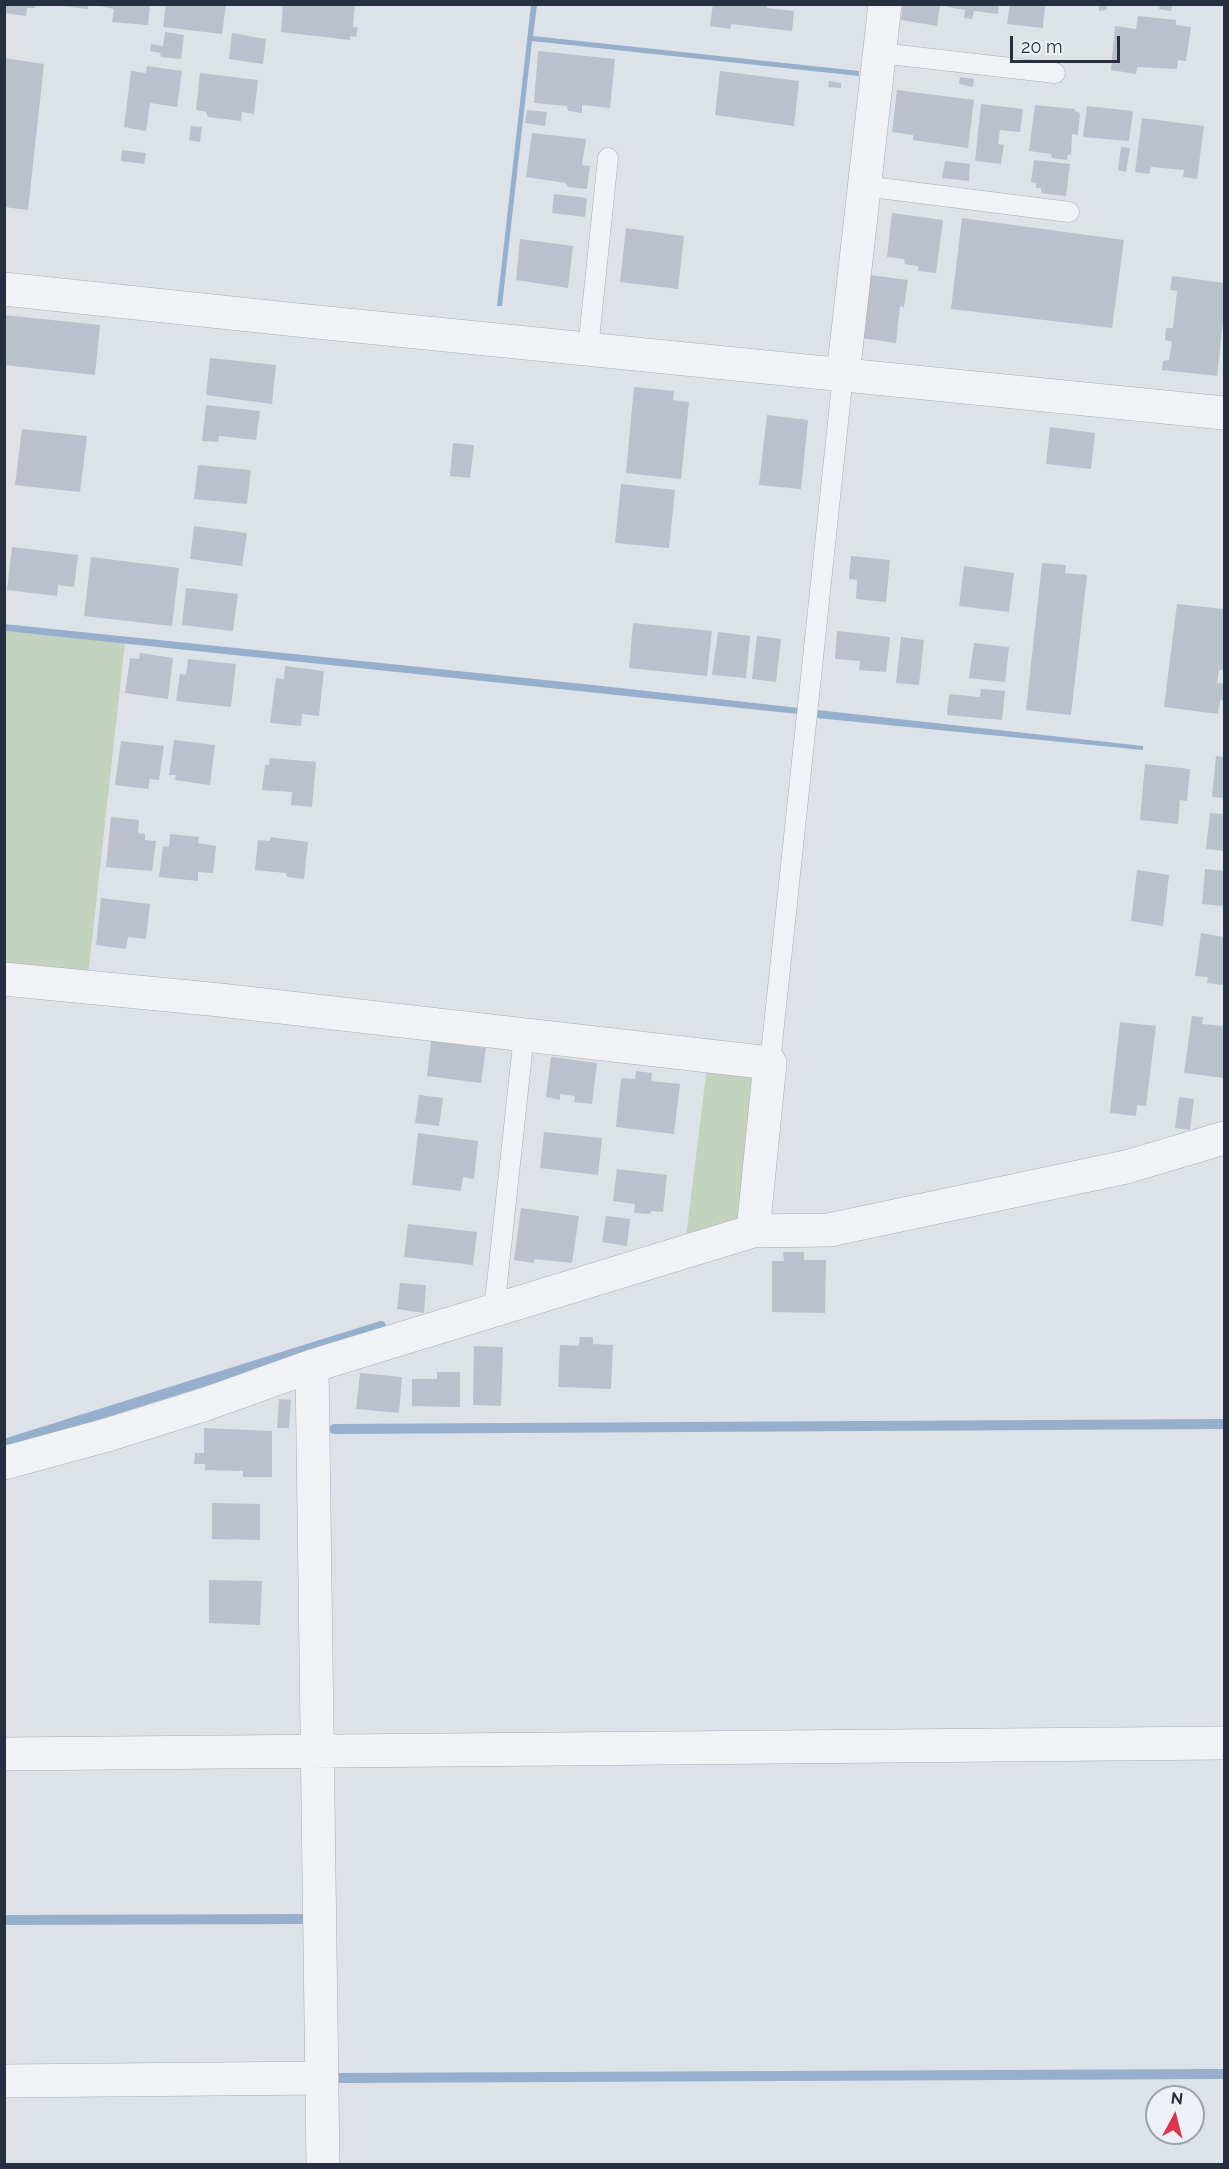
<!DOCTYPE html>
<html>
<head>
<meta charset="utf-8">
<style>
	body { margin:0 }
	#map { position:relative; width:1229px; height:2169px; overflow:hidden; background:#dde2e8; font-family:Raleway,sans-serif }
	canvas { display:block }
	.frame { position:absolute; inset:0; border:6px solid #252f40; pointer-events:none }
	.north { position:absolute; left:1145px; top:2085px; width:60px; height:60px; box-sizing:border-box; background:#edf0f6; border:2px solid #9da3ad; border-radius:50%; rotate:7deg; font-size:16px; font-weight:700; line-height:24px; text-align:center; color:#252f40 }
	.north::after { content:''; display:block; margin:auto; width:21px; height:27px; background:#da364d; clip-path:polygon(50% 0,100% 100%,50% 72%,0 100%) }
	.scale { position:absolute; left:1010px; top:36px; width:110px; height:27px; box-sizing:border-box; border:3px solid #252f40; border-top:0; padding-left:8px; font-size:18px; line-height:21px; white-space:nowrap; color:#252f40; -webkit-text-stroke:4px #edf0f6; paint-order:stroke }
</style>
</head>
<body>
<div id="map">
<canvas width="1229" height="2169"></canvas>
<div class="frame"></div>
<div class="north">N</div>
<div class="scale">20 m</div>
</div>
<script>
const g = document.querySelector('canvas').getContext('2d');
g.lineJoin = 'round';
function fill(path, color) { g.fillStyle = color; g.fill(path, 'evenodd'); }
const poly = rows => new Path2D(rows.map(r => 'M' + r).join(''));
function stroke(path, color, width, dash) { g.strokeStyle = color; g.lineWidth = width; g.lineCap = dash ? 'butt' : 'round'; g.setLineDash(dash || []); g.stroke(path); }
const green = poly([
	[4,631,125,643,88,976,5,968],
	[707,1067,754,1072,746,1221,686,1237]
]);
const water = poly([
	[531,5,537,5,533,36,859,71,859,76,532,41,502,306,497,306],
	[4,624,593,685,799,708,798,714,5,631],
	[817,710,1143,746,1143,750,816,718]
]);
const stream = poly([
	[334,1429,1224,1424],
	[4,1444,381,1326],
	[4,1920,303,1919],
	[338,2078,1224,2074]
]);
const building = poly([
	[4,4,36,4,35,8,27,8,26,16,4,13],
	[63,4,88,4,88,9,63,6],
	[90,4,150,4,148,25,112,22,114,9],
	[166,4,226,4,222,34,163,27],
	[283,4,355,4,353,27,358,27,356,37,350,36,350,40,281,32],
	[713,4,767,4,767,8,794,11,792,31,731,24,730,29,710,26],
	[903,4,940,4,937,26,901,20],
	[948,4,999,4,998,14,974,11,972,19,964,18,965,10,948,7],
	[1010,4,1045,4,1043,28,1007,24],
	[1099,4,1107,4,1107,10,1099,11],
	[1160,4,1172,4,1171,11,1159,9],
	[1138,16,1176,20,1176,25,1191,27,1186,61,1178,60,1177,69,1137,67,1136,74,1111,70,1115,26,1136,29],
	[165,32,184,35,181,59,161,57,160,53,150,51,151,44,163,46],
	[232,33,266,39,263,64,229,59],
	[538,51,615,59,610,108,582,105,582,113,568,111,567,106,534,103],
	[4,58,44,64,28,210,4,207],
	[147,66,182,71,177,107,150,103,146,131,124,127,131,71,146,73],
	[720,71,799,81,794,126,715,115],
	[200,73,258,80,254,114,242,112,241,121,208,117,206,112,196,110],
	[960,77,974,79,973,87,959,84],
	[829,81,841,83,841,88,828,87],
	[897,90,974,100,968,148,913,140,913,135,892,132],
	[981,104,1023,109,1020,132,1000,130,998,144,1004,145,1001,164,975,161],
	[1035,105,1075,109,1075,111,1080,113,1078,135,1072,134,1071,155,1068,154,1067,160,1052,158,1051,154,1029,151],
	[1087,106,1133,111,1129,141,1083,137],
	[527,110,547,112,545,126,525,123],
	[1142,118,1204,126,1197,179,1183,177,1184,170,1151,167,1149,174,1135,172],
	[191,126,202,127,200,142,189,140],
	[532,133,586,139,582,165,590,166,587,189,568,187,566,183,526,177],
	[1121,147,1130,148,1126,172,1118,170],
	[122,150,146,153,144,164,121,161],
	[1034,160,1070,164,1066,196,1041,193,1041,188,1036,188,1036,183,1031,182],
	[945,161,970,164,969,181,942,178],
	[554,194,587,198,585,217,552,213],
	[892,213,943,220,936,273,918,271,918,266,905,264,904,259,887,257],
	[962,218,1124,240,1112,328,951,309],
	[626,228,684,236,678,289,620,282],
	[520,239,573,246,568,288,516,280],
	[870,275,908,280,904,307,900,306,896,343,862,338],
	[1172,276,1224,283,1224,312,1217,376,1162,370,1163,361,1169,360,1172,342,1165,340,1166,328,1173,328,1177,291,1170,290],
	[4,315,100,325,95,375,4,365],
	[210,358,276,365,272,404,206,395],
	[634,387,674,391,673,400,689,402,681,479,626,473],
	[206,405,260,411,256,440,219,436,218,442,202,441],
	[767,415,808,420,801,489,759,485],
	[1050,427,1095,433,1091,469,1046,464],
	[22,429,87,436,80,492,15,485],
	[453,443,474,445,470,478,450,476],
	[198,465,251,470,247,504,194,499],
	[621,484,675,490,669,548,615,543],
	[194,526,247,533,242,566,190,559],
	[12,547,78,555,74,587,58,585,57,596,7,590],
	[851,556,890,560,886,602,856,599,857,580,849,579],
	[91,557,179,568,172,626,84,616],
	[1042,563,1066,565,1065,573,1087,575,1071,715,1026,710],
	[964,566,1014,573,1009,612,959,606],
	[186,588,238,594,233,631,182,625],
	[1177,604,1224,609,1224,670,1219,670,1217,683,1224,684,1224,701,1220,700,1218,714,1164,707],
	[633,623,712,631,707,676,629,668],
	[837,631,890,637,886,672,859,670,860,661,835,659],
	[718,632,750,636,746,678,712,675],
	[757,636,781,639,776,682,752,679],
	[901,637,924,640,919,685,896,683],
	[974,643,1009,647,1005,682,969,678],
	[140,653,173,658,168,699,125,693,130,658,139,659],
	[188,659,236,664,231,707,176,701,180,674,186,675],
	[285,666,324,671,319,716,302,714,301,726,270,723,276,678,284,679],
	[981,689,1005,691,1002,720,947,715,949,694,980,697],
	[174,740,215,745,210,785,175,780,176,775,169,775],
	[121,741,164,746,159,780,150,779,148,789,115,785],
	[1216,756,1224,757,1224,798,1212,797],
	[270,758,316,762,312,807,291,805,292,792,262,790,265,765,269,765],
	[1145,764,1190,769,1187,801,1180,800,1178,824,1140,820],
	[1210,813,1224,814,1224,851,1206,849],
	[111,817,139,820,138,833,145,834,145,840,156,841,152,871,106,867],
	[170,834,199,837,198,843,216,846,213,873,198,872,198,881,159,877,163,846,169,847],
	[270,837,308,842,304,879,287,877,286,873,255,870,258,840,270,841],
	[1205,869,1224,871,1224,906,1202,904],
	[1137,870,1169,875,1163,926,1131,921],
	[101,898,150,904,146,939,128,937,126,949,96,945],
	[1201,933,1224,937,1223,985,1207,983,1208,977,1195,976],
	[1192,1016,1203,1017,1202,1024,1224,1026,1224,1078,1184,1073],
	[1120,1022,1156,1026,1146,1106,1137,1105,1136,1116,1110,1113],
	[431,1041,486,1048,481,1083,427,1076],
	[551,1057,597,1063,592,1104,574,1102,575,1096,560,1094,560,1100,546,1097],
	[636,1071,652,1073,651,1081,680,1084,674,1134,616,1127,621,1078,635,1079],
	[419,1095,443,1098,439,1126,415,1123],
	[1179,1097,1194,1099,1190,1130,1175,1128],
	[544,1132,602,1138,598,1175,540,1168],
	[418,1133,478,1141,474,1179,463,1177,461,1191,412,1185],
	[617,1169,667,1175,663,1212,651,1211,650,1214,634,1213,635,1204,613,1201],
	[521,1208,579,1216,572,1263,534,1259,534,1263,514,1260],
	[606,1216,630,1219,627,1246,602,1242],
	[408,1224,477,1232,473,1265,404,1257],
	[783,1252,804,1252,804,1260,826,1260,825,1313,772,1312,772,1261,784,1261],
	[400,1283,426,1285,424,1313,397,1309],
	[580,1337,593,1337,593,1344,613,1345,611,1389,558,1387,560,1345,579,1346],
	[474,1346,503,1347,501,1406,473,1405],
	[437,1372,460,1372,460,1407,412,1406,412,1379,437,1379],
	[360,1373,402,1377,399,1413,356,1409],
	[279,1399,291,1400,289,1428,277,1428],
	[204,1428,272,1431,272,1477,243,1477,243,1471,205,1470,205,1464,194,1464,195,1453,204,1453],
	[212,1503,260,1504,260,1540,212,1539],
	[209,1580,262,1581,260,1625,209,1623]
]);
const service = poly([
	[880,53,1055,73],
	[864,186,1069,212],
	[588,349,608,158],
	[770,1063,843,375],
	[494,1311,524,1035]
]);
const minor = poly([
	[843,375,885,4],
	[4,979,220,1000,770,1063,753,1231],
	[312,1366,323,2164],
	[4,1463,107,1435,206,1404,312,1366,753,1231,829,1230,1126,1167,1224,1138],
	[4,1754,1224,1743],
	[4,2081,322,2078]
]);
const tertiary = poly([
	[4,289,297,320,1224,413]
]);
fill(green, '#c3d3be');
fill(water, '#95afcc');
stroke(stream, '#95afcc', 10);
fill(building, '#bac0cc');
stroke(service, '#a6acb6', 21);
stroke(minor, '#a6acb6', 34);
stroke(tertiary, '#a6acb6', 34);
stroke(service, '#f0f2f6', 20);
stroke(minor, '#f0f2f6', 33);
stroke(tertiary, '#f0f2f6', 33);
</script>
</body>
</html>
